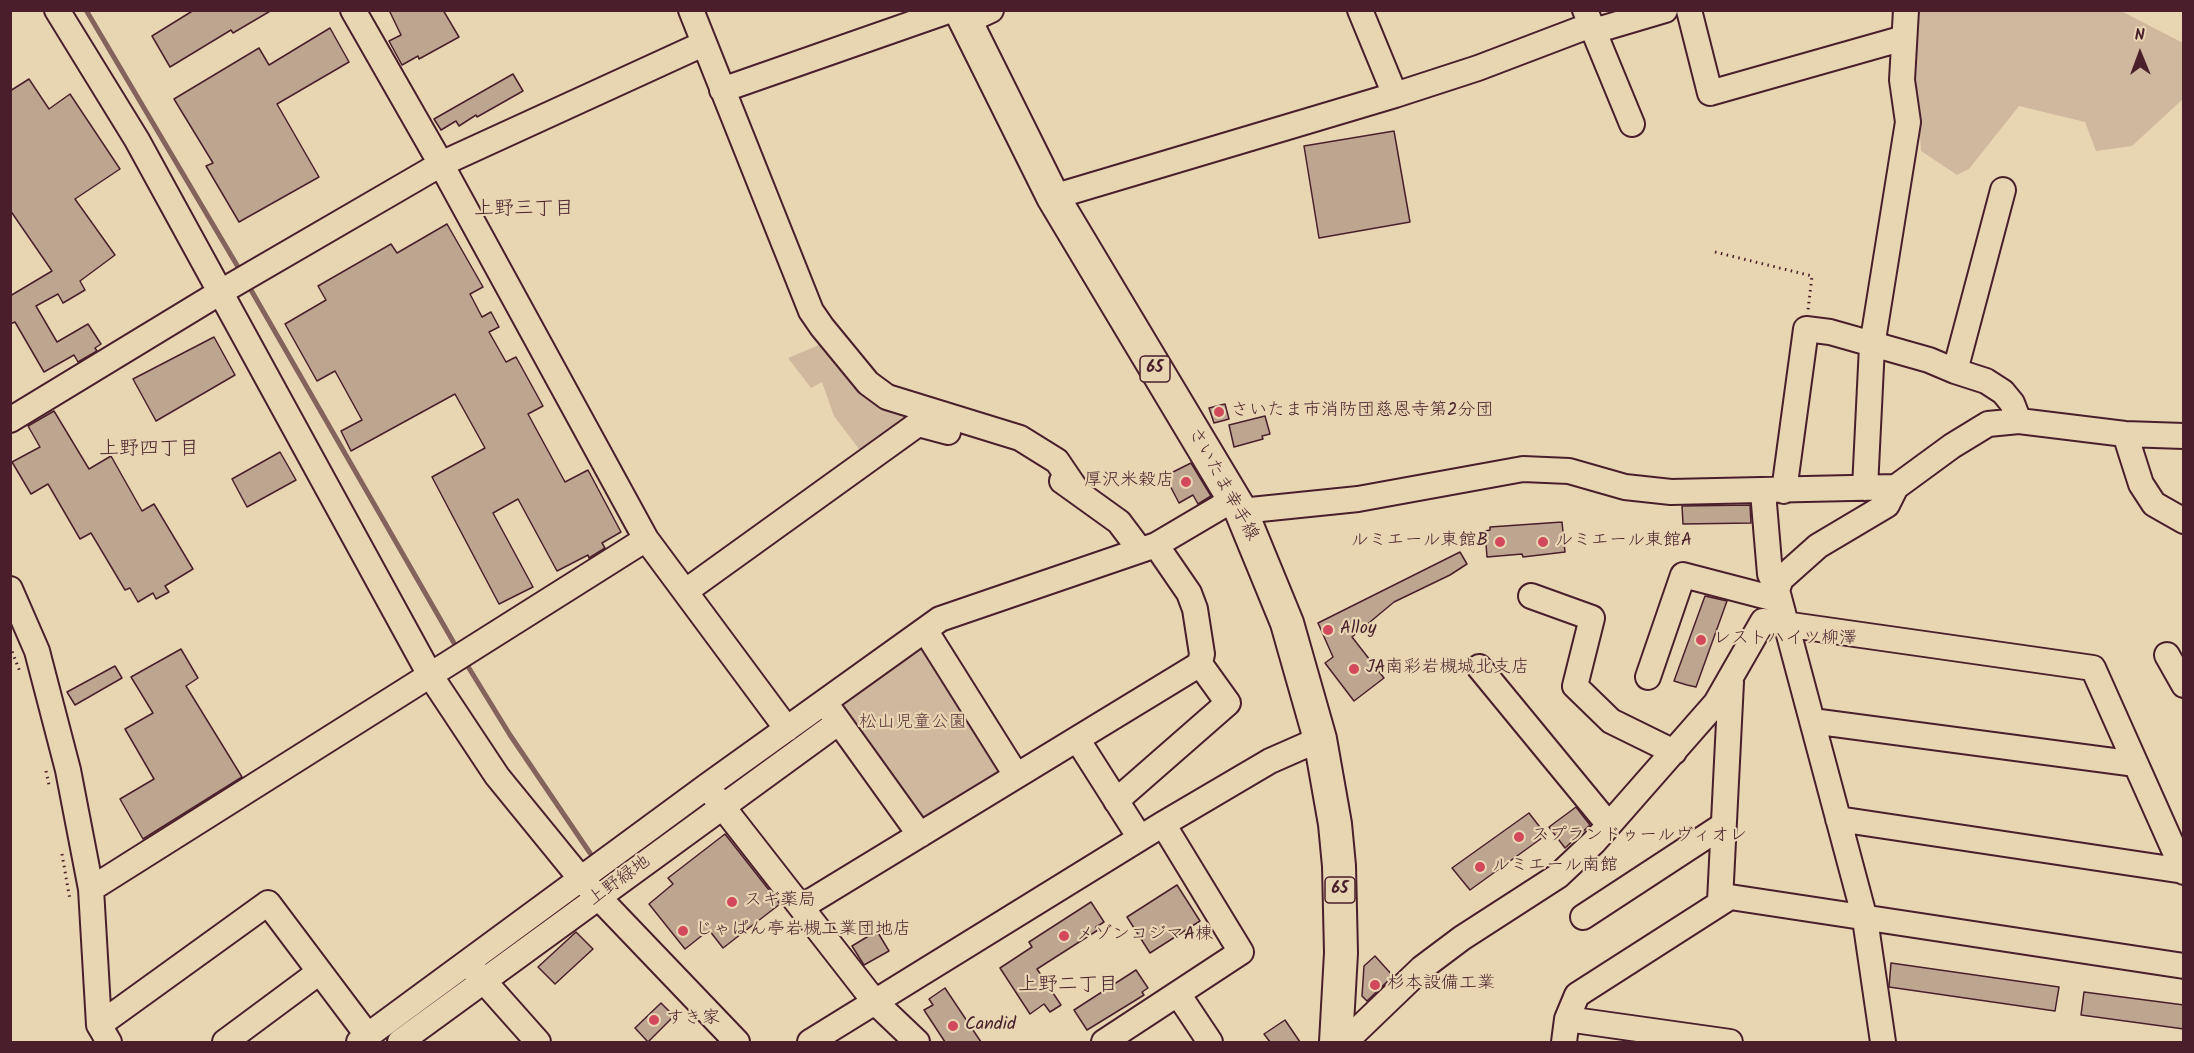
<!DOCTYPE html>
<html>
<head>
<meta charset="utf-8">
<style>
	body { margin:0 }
	#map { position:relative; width:2194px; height:1053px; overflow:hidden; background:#e8d6b3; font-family:Kalam,sans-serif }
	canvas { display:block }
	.frame { position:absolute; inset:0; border:12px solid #4a1f2b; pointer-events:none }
	.north { position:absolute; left:2110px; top:24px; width:60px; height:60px; -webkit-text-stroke:4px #e8d6b3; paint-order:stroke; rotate:359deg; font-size:16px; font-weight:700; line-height:24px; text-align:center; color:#4a1f2b }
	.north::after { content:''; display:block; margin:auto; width:21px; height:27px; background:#4a1f2b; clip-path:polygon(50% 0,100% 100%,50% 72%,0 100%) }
</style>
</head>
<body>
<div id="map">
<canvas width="2194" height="1053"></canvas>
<div class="frame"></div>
<div class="north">N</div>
</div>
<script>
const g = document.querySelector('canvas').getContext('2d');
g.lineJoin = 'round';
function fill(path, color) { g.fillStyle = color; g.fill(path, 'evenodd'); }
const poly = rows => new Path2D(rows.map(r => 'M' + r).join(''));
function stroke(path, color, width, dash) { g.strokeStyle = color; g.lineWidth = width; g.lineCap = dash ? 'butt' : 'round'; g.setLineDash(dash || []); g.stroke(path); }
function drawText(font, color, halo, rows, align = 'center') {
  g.font = font + ' Kalam,"Klee One",sans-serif'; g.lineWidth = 4.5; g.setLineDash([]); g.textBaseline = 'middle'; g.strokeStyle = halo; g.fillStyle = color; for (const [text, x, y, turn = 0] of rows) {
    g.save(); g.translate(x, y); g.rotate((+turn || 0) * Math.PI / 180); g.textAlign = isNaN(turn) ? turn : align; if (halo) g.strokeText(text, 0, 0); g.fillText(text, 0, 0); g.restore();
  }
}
const green = poly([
	[1917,11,2121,11,2183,43,2183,99,2132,146,2096,151,2085,122,2019,106,1969,169,1957,175,1921,151,1916,79],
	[826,342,919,417,862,453,834,416,822,382,811,388,788,358],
	[926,645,1003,767,1001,775,919,823,837,703,915,646]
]);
const stream = poly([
	[86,10,241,272],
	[247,283,458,650],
	[464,660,510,735,590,853]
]);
const building = poly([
	[194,10,272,10,233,33,231,30,170,67,152,36,194,10],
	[389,10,443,10,459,37,419,59,418,56,402,65,389,41,401,35,389,10],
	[330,28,349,62,277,104,319,177,239,222,206,166,213,163,174,99,259,48,269,65,330,28],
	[513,74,523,91,477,117,476,115,459,126,456,121,441,130,434,119,513,74],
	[29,79,49,109,70,94,120,169,75,199,115,255,80,281,85,290,63,303,58,294,36,306,57,342,88,324,101,344,95,348,97,351,78,362,74,355,44,372,15,322,10,324,10,296,52,271,10,210,10,91,29,79],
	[1394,131,1410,222,1319,238,1304,146,1394,131],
	[447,224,483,287,470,294,482,317,491,312,499,327,489,332,506,362,516,357,543,406,528,414,565,482,588,470,621,532,602,543,605,548,589,558,588,555,557,571,518,499,493,513,533,587,499,604,432,477,485,448,455,394,351,451,341,431,362,420,335,371,317,381,285,324,326,300,318,286,391,244,397,253,447,224],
	[214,337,235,375,156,421,133,379,214,337],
	[1225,404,1229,419,1214,423,1209,408,1225,404],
	[54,411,89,469,111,456,142,511,154,504,193,569,165,586,169,592,156,599,153,593,138,602,130,588,125,590,91,533,80,539,48,484,31,494,12,462,40,447,28,426,54,411],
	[1265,416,1270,434,1262,436,1263,439,1234,447,1229,425,1265,416],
	[280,452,296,480,247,507,232,479,280,452],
	[1191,463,1211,496,1198,504,1193,495,1179,503,1165,476,1191,463],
	[1750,505,1751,523,1683,524,1682,506,1750,505],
	[1562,522,1565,552,1523,557,1522,554,1487,557,1485,531,1490,530,1490,527,1562,522],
	[1460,552,1467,564,1450,575,1394,602,1352,637,1384,678,1354,701,1325,663,1333,657,1318,623,1460,552],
	[1705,596,1727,601,1696,687,1687,685,1674,681,1705,596],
	[181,649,198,678,186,686,242,777,143,839,120,799,154,779,125,729,153,713,131,677,181,649],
	[115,666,122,678,75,705,67,692,115,666],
	[1576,807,1590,825,1565,848,1549,827,1576,807],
	[1529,813,1546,835,1470,890,1452,868,1529,813],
	[725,834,780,904,723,948,709,930,685,949,649,904,673,884,668,878,725,834],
	[1177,885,1200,921,1150,953,1127,917,1177,885],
	[1091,902,1104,922,1096,927,1098,930,1037,969,1061,1005,1050,1012,1044,1004,1030,1014,1000,968,1032,947,1029,942,1091,902],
	[877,931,889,951,864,965,852,946,877,931],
	[576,932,593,949,555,984,538,967,576,932],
	[1375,956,1393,976,1367,1001,1362,996,1364,966,1375,956],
	[1891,963,2059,987,2055,1011,1889,987,1891,963],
	[1136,970,1148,988,1142,992,1144,995,1087,1030,1074,1010,1136,970],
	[945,988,981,1042,945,1042,924,1010,933,1005,929,999,945,988],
	[2084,992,2184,1005,2184,1029,2081,1015,2084,992],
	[661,1003,674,1016,648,1042,635,1028,661,1003],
	[1285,1020,1300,1042,1270,1042,1264,1034,1285,1020]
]);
const path = poly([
	[1715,252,1812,276,1808,310],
	[10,646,20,672],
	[46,771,49,785],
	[62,854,70,900]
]);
const minor = poly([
	[57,10,137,140,430,675,497,776,581,879,737,1042],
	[353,10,441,164,646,539,787,729],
	[691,10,811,311,822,327,868,383,887,397,1020,438,1057,461,1076,489],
	[1360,10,1395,95],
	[1585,10,1632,124],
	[1689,10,1710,93,1904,38],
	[965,22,991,10],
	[1594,31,1665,10],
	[722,90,951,10],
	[2003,190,1955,371,1986,381,2003,392,2012,403,2019,421],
	[1053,197,1395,95,1478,68,1591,25],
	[10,420,219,293,441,164,703,44],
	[2125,434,2141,484,2154,504,2184,521],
	[1062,481,1119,522,1140,550],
	[1865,488,1872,346,1908,122,1902,80,1906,10],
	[1784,491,1806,329,1830,332,1929,360,1955,371],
	[1763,492,1770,574,1777,590],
	[1241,511,1358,499,1523,469,1569,471,1625,487,1671,492,1896,487],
	[10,589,37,651,68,770,91,889,99,1025,109,1042],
	[686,591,918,424,948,432],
	[1531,596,1592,618,1575,686,1611,721,1674,752],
	[925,630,1016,775],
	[2167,655,2184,685],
	[1479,667,1609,825],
	[1648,677,1683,575,1779,600],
	[831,711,920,835],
	[1812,721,2136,764],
	[1077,739,1140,838],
	[715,797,875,1002,917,1042],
	[1116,801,1228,703,1200,664],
	[1838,819,2184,871],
	[91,889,646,539],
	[1720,901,1731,682],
	[803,906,1200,664,1202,654,1195,609,1189,593,1156,545],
	[1583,917,1722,826],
	[474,970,538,1042],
	[1178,994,1210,1042],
	[1567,1019,1730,1042],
	[99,1025,268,903,368,1036],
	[225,1042,318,973],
	[359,1042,707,786,940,619,1156,545,1234,499],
	[400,1042,839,722],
	[810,1042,1163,824,1270,761,1320,739],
	[1104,1042,1241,952,1163,824],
	[1345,1042,1422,968,1462,938,1558,876,1594,842,1716,703,1763,621,2093,668,2184,872],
	[1564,1042,1567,1019,1577,995,1730,897,2184,966],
	[1883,1042,1865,919,1777,590,1781,579,1818,546,1887,505,1896,487,1952,446,1988,424,2019,421,2125,434,2184,436]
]);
const major = poly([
	[960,10,1053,197,1241,511,1287,623,1320,739,1335,824,1339,866,1341,953,1336,1042]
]);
const markers = [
	[1219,412,6,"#d1495b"],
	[1186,482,6,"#d1495b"],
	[1500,542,6,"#d1495b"],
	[1543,542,6,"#d1495b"],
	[1328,630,6,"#d1495b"],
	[1701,640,6,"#d1495b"],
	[1354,669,6,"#d1495b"],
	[1519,837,6,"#d1495b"],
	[1480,867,6,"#d1495b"],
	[732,902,6,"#d1495b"],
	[683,931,6,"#d1495b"],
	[1064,936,6,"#d1495b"],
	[1375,985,6,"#d1495b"],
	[654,1020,6,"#d1495b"],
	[953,1026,6,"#d1495b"]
];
const shields = [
	[1155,369,30],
	[1340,890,30]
];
const shieldNames = [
	["65",1155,369],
	["65",1340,890]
];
const poiNames = [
	["さいたま市消防団慈恩寺第2分団",1231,412],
	["厚沢米穀店",1174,482,"right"],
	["ルミエール東館B",1488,542,"right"],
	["ルミエール東館A",1555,542],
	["Alloy",1340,630],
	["レストハイツ柳澤",1713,640],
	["JA南彩岩槻城北支店",1366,669],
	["スプランドゥールヴィオレ",1531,837],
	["ルミエール南館",1492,867],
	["スギ薬局",744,902],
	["じゃぱん亭岩槻工業団地店",695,931],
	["メゾンコジマA棟",1076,936],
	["杉本設備工業",1387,985],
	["すき家",666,1020],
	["Candid",965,1026]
];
const streetNames = [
	["さいたま幸手線",1222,485,61],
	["上野緑地",620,882,-36]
];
const parkNames = [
	["松山児童公園",913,724]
];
const neighbourhoodNames = [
	["上野三丁目",524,211],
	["上野四丁目",149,451],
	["上野二丁目",1068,987]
];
fill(green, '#cfb89d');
stroke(stream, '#85635d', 5);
fill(building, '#bea590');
stroke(building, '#4a1f2b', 1.5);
stroke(minor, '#4a1f2b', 28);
stroke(major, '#4a1f2b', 36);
stroke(path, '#4a1f2b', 3, [1.5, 4.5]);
stroke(minor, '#e8d6b3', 24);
stroke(major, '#e8d6b3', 32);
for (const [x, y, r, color] of markers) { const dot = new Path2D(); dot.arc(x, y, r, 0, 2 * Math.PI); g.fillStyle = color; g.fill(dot); stroke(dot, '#e8d6b3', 2); }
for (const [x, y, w] of shields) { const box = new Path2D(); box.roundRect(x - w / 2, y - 13, w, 26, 4.5); g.fillStyle = '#e8d6b3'; g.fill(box); stroke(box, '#4a1f2b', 1.5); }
drawText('bold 16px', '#4a1f2b', null, shieldNames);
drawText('18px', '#4a1f2b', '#e8d6b3', poiNames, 'left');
drawText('18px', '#4a1f2b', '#e8d6b3', streetNames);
drawText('18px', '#5e363c', '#e8d6b3', parkNames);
drawText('20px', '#4a1f2b', '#e8d6b3', neighbourhoodNames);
</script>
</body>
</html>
